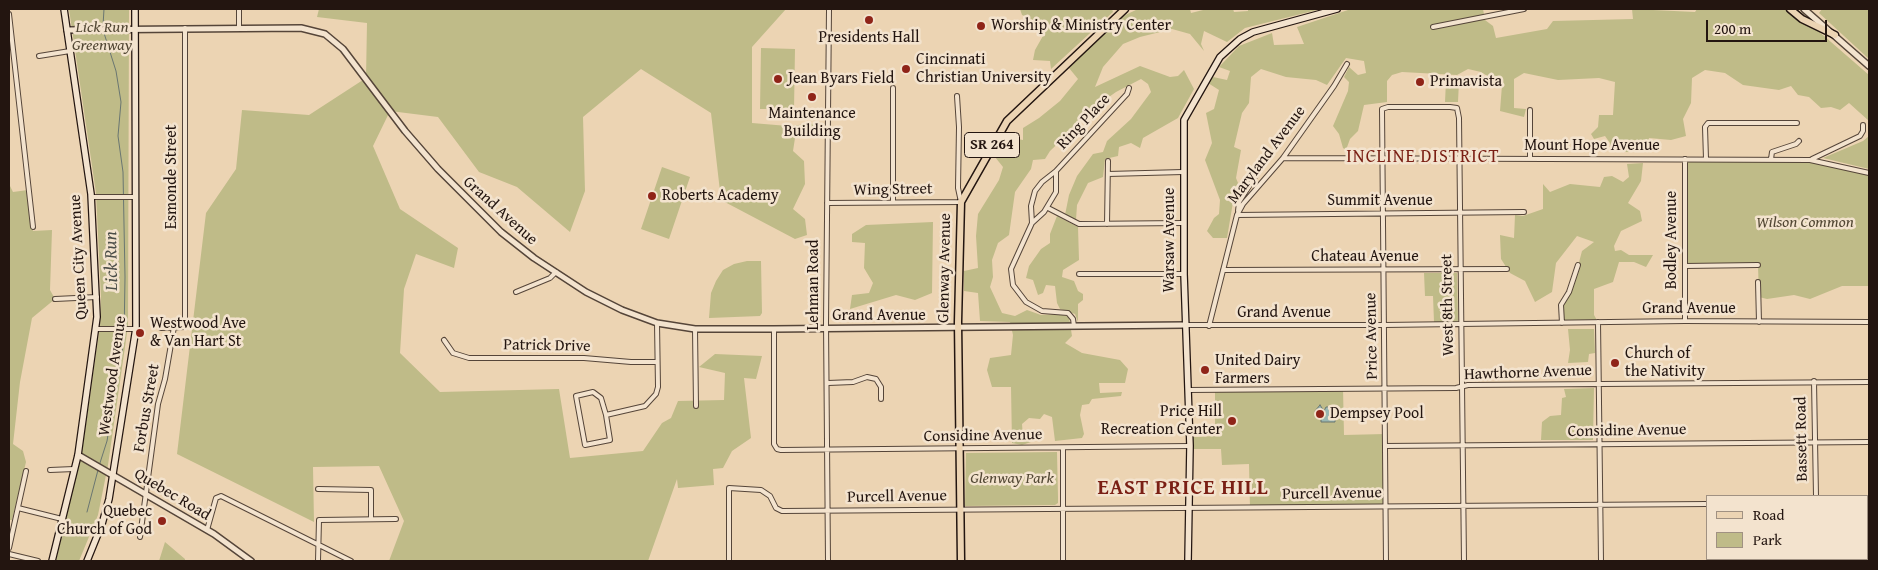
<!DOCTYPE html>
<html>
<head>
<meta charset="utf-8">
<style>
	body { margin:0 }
	#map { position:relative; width:1878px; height:570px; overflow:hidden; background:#ecd4b3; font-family:"Gentium Book Plus",serif }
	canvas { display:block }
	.frame { position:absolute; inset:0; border:10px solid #231510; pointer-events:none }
	.legend { position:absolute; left:1706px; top:495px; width:162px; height:65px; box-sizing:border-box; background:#f3e3ce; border:1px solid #a09182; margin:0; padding:6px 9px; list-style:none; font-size:15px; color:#231510 }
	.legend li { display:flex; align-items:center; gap:10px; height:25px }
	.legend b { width:25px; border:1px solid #a09182 }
	.scale { position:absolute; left:1706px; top:20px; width:121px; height:22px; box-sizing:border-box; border:2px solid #231510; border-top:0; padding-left:6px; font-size:15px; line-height:18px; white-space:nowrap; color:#231510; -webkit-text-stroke:4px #f3e3ce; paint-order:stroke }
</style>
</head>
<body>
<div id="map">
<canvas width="1878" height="570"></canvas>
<div class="frame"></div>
<ul class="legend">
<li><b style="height:6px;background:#ecd4b3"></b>Road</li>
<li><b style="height:14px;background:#bfbb88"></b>Park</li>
</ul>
<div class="scale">200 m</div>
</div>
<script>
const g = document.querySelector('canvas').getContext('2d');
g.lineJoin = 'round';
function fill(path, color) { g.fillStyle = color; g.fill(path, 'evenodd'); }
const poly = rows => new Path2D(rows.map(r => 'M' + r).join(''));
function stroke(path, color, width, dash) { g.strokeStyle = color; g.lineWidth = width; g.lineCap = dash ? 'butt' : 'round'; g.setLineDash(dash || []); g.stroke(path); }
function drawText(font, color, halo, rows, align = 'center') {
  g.font = font + ' "Gentium Book Plus",serif'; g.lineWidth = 5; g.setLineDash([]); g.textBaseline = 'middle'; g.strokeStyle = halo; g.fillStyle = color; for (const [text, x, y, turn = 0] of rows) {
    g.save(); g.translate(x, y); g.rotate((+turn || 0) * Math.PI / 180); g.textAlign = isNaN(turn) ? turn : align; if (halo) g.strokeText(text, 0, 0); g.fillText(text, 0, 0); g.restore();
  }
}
const green = poly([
	[69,9,129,9,128,326,108,465,98,515,79,561,56,561,82,452,100,326,101,297,96,193],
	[319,9,786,9,752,47,752,123,788,126,818,123,818,136,795,138,793,151,804,161,805,184,793,209,805,219,807,235,795,239,721,200,711,113,641,69,583,117,585,191,570,232,517,187,479,172,438,117,390,111,373,146,400,209,458,248,454,268,416,254,404,289,400,353,440,392,559,389,570,458,643,451,662,423,671,418,678,401,724,400,725,373,699,367,715,354,762,356,756,379,744,378,751,438,732,451,723,468,713,469,714,485,678,488,677,479,648,561,389,561,404,521,379,466,313,467,314,522,177,454,206,213,236,169,242,110,309,115,366,78,367,23,317,17],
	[1020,9,1112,9,1113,12,1051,69,1050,61,1033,60,1035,50,1048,27,1022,15],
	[1138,9,1190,9,1191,13,1207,9,1233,9,1234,12,1248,11,1248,9,1321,9,1245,28,1227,42,1204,31,1201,44,1204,51,1190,34,1172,29,1140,37,1123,44,1103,67,1095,87,1140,66,1170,77,1178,76,1184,70,1194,89,1178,118,1143,138,1140,148,1131,143,1119,147,1118,156,1105,159,1103,177,1088,183,1077,205,1076,220,1065,215,1069,195,1077,176,1093,154,1103,152,1107,141,1131,119,1151,92,1148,84,1141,79,1116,92,1099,104,1050,151,1045,159,1033,160,1031,169,1015,192,1009,235,998,243,992,260,993,277,990,287,1002,313,1015,316,1027,310,1041,315,1060,314,1069,317,1072,336,1065,343,1082,353,1120,360,1128,369,1125,383,1099,383,1100,393,1122,392,1121,396,1092,399,1089,404,1082,405,1080,415,1084,434,1082,438,1055,441,1052,417,1044,414,1040,419,1029,418,1022,424,1023,438,1031,442,1022,445,1012,443,1011,387,992,387,987,370,990,358,1011,355,1013,335,1010,322,980,321,978,293,964,291,964,271,978,268,976,236,978,214,999,180,1003,167,995,157,1007,137,1023,140,1023,128,1039,118,1060,101,1078,79,1069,68,1121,17],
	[1351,9,1483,9,1485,20,1493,26,1496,38,1547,29,1553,21,1633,19,1632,9,1695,12,1697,9,1785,9,1800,22,1816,29,1869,75,1869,121,1849,103,1840,110,1831,107,1821,108,1809,97,1798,95,1791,86,1779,90,1743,85,1725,73,1705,70,1692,78,1691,103,1683,119,1686,136,1671,140,1649,138,1646,152,1611,152,1610,143,1605,136,1594,139,1591,134,1598,127,1599,115,1613,115,1615,82,1599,78,1558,80,1524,73,1514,79,1514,108,1526,109,1524,117,1500,111,1502,85,1481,72,1468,69,1457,75,1402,72,1392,75,1387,81,1387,102,1364,105,1358,131,1350,139,1346,150,1343,148,1339,134,1333,126,1348,91,1349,82,1344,77,1349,67,1358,75,1366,73,1364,61,1346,58,1327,85,1316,80,1286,77,1261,69,1251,77,1249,103,1242,113,1234,147,1241,150,1236,178,1238,183,1231,196,1233,202,1227,238,1213,238,1207,231,1214,218,1219,214,1220,200,1205,160,1212,143,1206,113,1214,109,1219,90,1208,83,1213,77,1227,80,1230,71,1219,67,1239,46,1272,33,1274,45,1304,44,1297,27],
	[1822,9,1869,9,1869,59,1819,13],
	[761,48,795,49,794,109,760,109],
	[1451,79,1459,81,1458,102,1445,102,1446,81],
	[1869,136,1869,169,1823,158,1863,141],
	[1685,159,1810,160,1869,173,1869,284,1868,286,1842,286,1810,299,1794,295,1767,299,1759,297,1758,265,1685,266],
	[1643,163,1641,181,1628,203,1640,211,1642,221,1621,231,1614,246,1615,251,1621,250,1629,255,1653,255,1646,267,1634,262,1619,262,1613,282,1594,289,1594,315,1598,322,1562,323,1561,305,1577,270,1582,251,1594,242,1577,236,1556,263,1552,292,1535,302,1525,281,1510,273,1501,259,1500,235,1514,238,1515,215,1523,216,1543,209,1543,184,1550,192,1570,184,1600,187,1604,177,1612,176,1623,182,1629,177,1627,164],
	[662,167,690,177,669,239,641,229],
	[9,184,13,192,28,190,33,231,52,230,50,290,55,299,32,318,20,382,13,444,23,451,26,462,12,520,9,520],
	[1057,216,1078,227,1079,260,1063,270,1062,277,1074,281,1078,291,1083,294,1083,300,1078,304,1078,322,1075,314,1060,309,1057,303,1055,286,1046,285,1043,293,1038,295,1033,280,1026,278,1029,266,1041,249,1050,243,1050,234],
	[933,222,932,293,915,300,896,295,850,309,852,295,869,293,873,283,864,268,865,243,852,242,852,234,866,225],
	[747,261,761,261,762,313,760,316,709,318,711,293,716,281,723,270,734,264],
	[1424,273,1457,273,1458,322,1434,322,1433,296,1425,296],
	[1568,329,1594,329,1595,353,1589,354,1588,362,1568,363,1570,350],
	[1343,388,1344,435,1385,434,1385,506,1250,508,1249,464,1222,465,1221,449,1193,449,1193,437,1215,436,1215,390],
	[1594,388,1593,440,1541,440,1542,422,1550,416,1561,415,1562,398,1566,397,1564,389],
	[1057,452,1058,497,1058,503,1055,505,965,506,966,453],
	[165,542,185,559,185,561,159,561]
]);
const water = poly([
	[1320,405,1324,411,1326,407,1335,407,1335,422,1321,422,1321,418,1325,417,1317,418,1315,411,1320,405]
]);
const stream = poly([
	[103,26,104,9],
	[99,466,107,441,124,339,125,277,123,172,118,136,121,102,116,71,104,33],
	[87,512,98,470]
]);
const minor = poly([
	[239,9,239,28],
	[9,14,33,227],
	[1433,27,1524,9],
	[39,56,70,51],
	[1283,158,1810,160,1869,173],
	[1530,158,1530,110],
	[1685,159,1685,321],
	[1706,159,1705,127,1708,123,1797,123],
	[1771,159,1772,152,1796,144,1799,141],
	[1812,159,1860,136,1863,131,1863,125],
	[1108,174,1183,172],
	[91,197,135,197],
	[893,202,893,88],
	[827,203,961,202,958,188,959,127,957,96],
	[1048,208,1079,224,1183,223],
	[1238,211,1239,202,1263,164,1267,153],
	[1237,215,1524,212],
	[1032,223,1031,206,1035,191,1042,182,1056,171],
	[1107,224,1108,161],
	[1685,266,1758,265],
	[1223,270,1507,269],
	[1079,274,1184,274],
	[1758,282,1759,322],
	[516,292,550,278,556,272],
	[55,299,97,297],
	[1598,322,1601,561],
	[1562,323,1561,305,1569,292,1578,265],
	[1185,325,1384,325,1685,321,1869,322],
	[1074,326,1073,319,1068,313,1042,311,1026,302,1013,285,1011,269,1032,223,1044,212,1056,192,1056,171,1127,94,1129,88],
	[1209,326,1237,215,1243,204,1283,158,1334,86,1347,64],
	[161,328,185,327,185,28],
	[96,329,136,329],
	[695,329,696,406],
	[774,329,774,444,777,449,781,450,1190,446],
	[444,340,453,353,469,358,584,358,631,362,657,362],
	[1814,381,1816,496],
	[828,383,853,382,867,377,876,379,881,387,881,399],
	[1188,390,1456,388,1468,385,1869,382],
	[606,415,610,440,585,445,576,396,593,392,601,398,606,415,645,406,656,394,658,387,657,323],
	[1385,446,1869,442],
	[50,470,74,469],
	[318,489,371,490,371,519],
	[1867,504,1869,504],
	[18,508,62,519],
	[207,530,216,498,221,496,351,561],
	[140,537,158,404,165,379,174,327],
	[9,548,26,471],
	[9,554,38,561],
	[318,561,319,520,396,519],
	[729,561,729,488,761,490,770,496,776,508,782,511,1707,504],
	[828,561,826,323,829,9],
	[1063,561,1063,448],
	[1386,561,1382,109,1388,107,1450,107,1457,108,1459,118,1464,561],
	[1815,561,1815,559]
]);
const tertiary = poly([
	[1804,9,1869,66],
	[67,30,301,28,325,34,343,49,405,131,438,169,501,232,534,258,586,292,622,310,657,323,695,329,774,329,1185,325],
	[78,455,214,534,251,561]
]);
const secondary = poly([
	[52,561,78,455,97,317,91,194,64,9],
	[87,561,102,524,109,499,136,328,135,9],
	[1188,561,1190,446,1184,274,1184,120,1220,57,1240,39,1253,32,1337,9]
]);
const primary = poly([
	[1790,9,1802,19,1835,35],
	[961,561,958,322,961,202,1007,121,1125,9]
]);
const markers = [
	[869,20,5,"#8f2418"],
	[981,26,5,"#8f2418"],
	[906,69,5,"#8f2418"],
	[778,79,5,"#8f2418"],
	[1420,82,5,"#8f2418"],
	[812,97,5,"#8f2418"],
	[652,196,5,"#8f2418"],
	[140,333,5,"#8f2418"],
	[1615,363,5,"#8f2418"],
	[1205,370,5,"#8f2418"],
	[1320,414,5,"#8f2418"],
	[1232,421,5,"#8f2418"],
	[162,521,5,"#8f2418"]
];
const shields = [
	[992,145,55]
];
const shieldNames = [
	["SR 264",992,145]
];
const poiNames = [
	["Worship & Ministry Center",991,26],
	["Presidents Hall",869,38,"center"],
	["Cincinnati",916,60],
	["Christian University",916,78],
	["Jean Byars Field",788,79],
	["Primavista",1430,82],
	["Maintenance",812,114,"center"],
	["Building",812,132,"center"],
	["Roberts Academy",662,196],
	["Westwood Ave",150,324],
	["& Van Hart St",150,342],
	["Church of",1625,354],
	["the Nativity",1625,372],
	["United Dairy",1215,361],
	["Farmers",1215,379],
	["Price Hill",1222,412,"right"],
	["Recreation Center",1222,430,"right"],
	["Dempsey Pool",1330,414],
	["Quebec",152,512,"right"],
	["Church of God",152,530,"right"]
];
const parkNames = [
	["Lick Run",102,28],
	["Greenway",102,46],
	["Wilson Common",1805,223],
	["Glenway Park",1012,479]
];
const streetNames = [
	["Ring Place",1084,122,-47],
	["Mount Hope Avenue",1592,146],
	["Maryland Avenue",1267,155,-53],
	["Esmonde Street",172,177,-90],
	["Wing Street",893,190,-1],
	["Summit Avenue",1380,201],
	["Grand Avenue",500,211,42],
	["Warsaw Avenue",1170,240,-90],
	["Bodley Avenue",1672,240,-90],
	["Queen City Avenue",79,257,-93],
	["Chateau Avenue",1365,257],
	["Glenway Avenue",945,268,-89],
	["Lehman Road",814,285,-90],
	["West 8th Street",1448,305,-91],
	["Grand Avenue",1689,309],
	["Grand Avenue",1284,313],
	["Grand Avenue",879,316],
	["Price Avenue",1372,336,-91],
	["Patrick Drive",547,346,1],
	["Hawthorne Avenue",1528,373,-2],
	["Westwood Avenue",113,376,-82],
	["Forbus Street",147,408,-80],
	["Considine Avenue",1627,431,-1],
	["Considine Avenue",983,436,-1],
	["Bassett Road",1802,439,-91],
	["Purcell Avenue",1332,494,-1],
	["Quebec Road",172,495,31],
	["Purcell Avenue",897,497,-1]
];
const neighbourhoodNames = [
	["INCLINE DISTRICT",1423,157]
];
const waterNames = [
	["Lick Run",112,261,-91]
];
const districtNames = [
	["EAST PRICE HILL",1183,489]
];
fill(green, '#bfbb88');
fill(water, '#99b7b2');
stroke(water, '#6a7671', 1);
stroke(stream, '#6a7671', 1);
stroke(minor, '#554539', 6);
stroke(tertiary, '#554539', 8);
stroke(secondary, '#231510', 8);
stroke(primary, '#231510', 9);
stroke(minor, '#f3e3ce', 4);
stroke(tertiary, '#f3e3ce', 5);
stroke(secondary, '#f3e3ce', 5.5);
stroke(primary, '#ecd4b3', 6);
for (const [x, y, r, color] of markers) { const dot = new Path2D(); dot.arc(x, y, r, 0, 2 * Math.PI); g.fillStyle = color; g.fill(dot); stroke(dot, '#f3e3ce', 2); }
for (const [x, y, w] of shields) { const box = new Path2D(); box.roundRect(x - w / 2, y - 12.5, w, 25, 4); g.fillStyle = '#f3e3ce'; g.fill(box); stroke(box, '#231510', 1); }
drawText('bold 15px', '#231510', null, shieldNames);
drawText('16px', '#231510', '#f3e3ce', poiNames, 'left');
drawText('italic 16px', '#524734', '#f3e3ce', parkNames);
drawText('16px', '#231510', '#f3e3ce', streetNames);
g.letterSpacing = '1px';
drawText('18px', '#7a1f14', '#f3e3ce', neighbourhoodNames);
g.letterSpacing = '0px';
drawText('italic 18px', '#4c4e49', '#f3e3ce', waterNames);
g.letterSpacing = '1px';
drawText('bold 21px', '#7a1f14', '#f3e3ce', districtNames);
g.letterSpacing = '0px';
</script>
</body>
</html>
